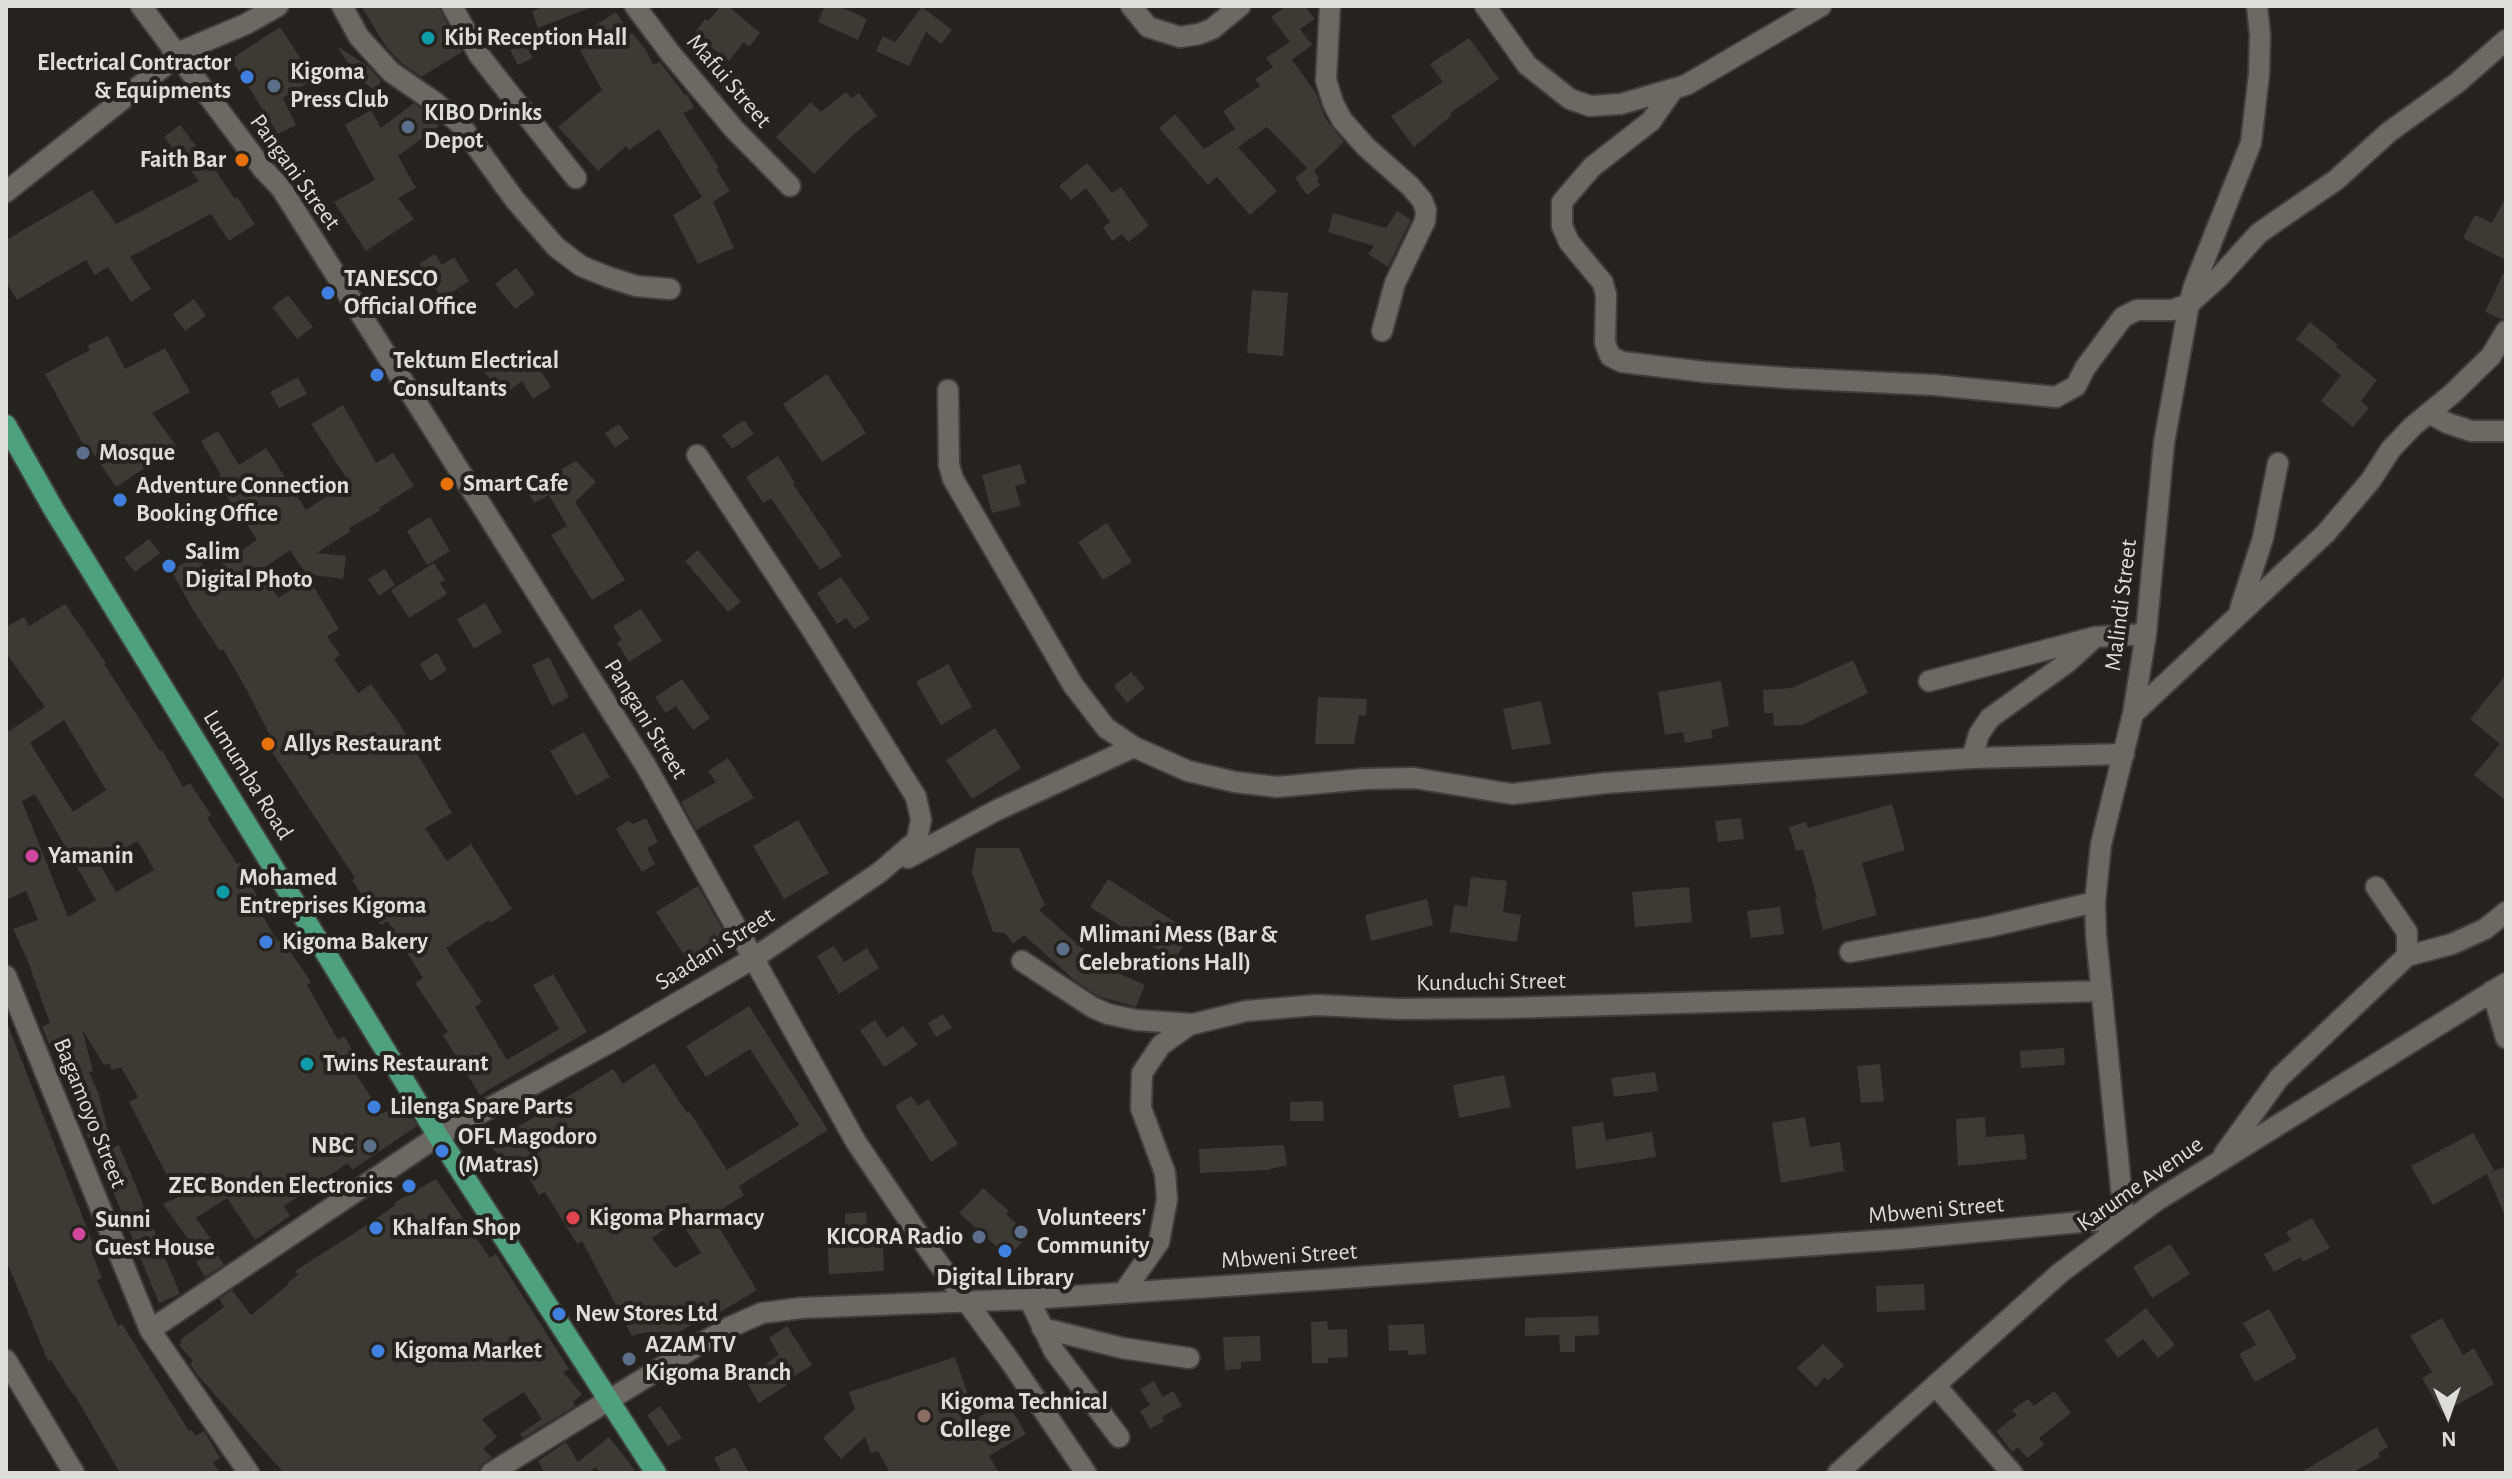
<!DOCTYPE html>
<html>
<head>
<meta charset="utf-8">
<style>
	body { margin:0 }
	#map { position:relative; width:2512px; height:1479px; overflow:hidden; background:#26231e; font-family:"Alegreya Sans",sans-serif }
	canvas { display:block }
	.frame { position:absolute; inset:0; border:8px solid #dfddda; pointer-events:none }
	.north { position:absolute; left:2408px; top:1375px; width:80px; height:80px; -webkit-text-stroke:6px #26231e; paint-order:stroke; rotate:178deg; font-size:22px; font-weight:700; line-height:32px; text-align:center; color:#dfddda }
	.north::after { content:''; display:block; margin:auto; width:28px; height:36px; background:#dfddda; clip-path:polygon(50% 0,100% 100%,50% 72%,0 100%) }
</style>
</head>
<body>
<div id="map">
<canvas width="2512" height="1479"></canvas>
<div class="frame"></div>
<div class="north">N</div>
</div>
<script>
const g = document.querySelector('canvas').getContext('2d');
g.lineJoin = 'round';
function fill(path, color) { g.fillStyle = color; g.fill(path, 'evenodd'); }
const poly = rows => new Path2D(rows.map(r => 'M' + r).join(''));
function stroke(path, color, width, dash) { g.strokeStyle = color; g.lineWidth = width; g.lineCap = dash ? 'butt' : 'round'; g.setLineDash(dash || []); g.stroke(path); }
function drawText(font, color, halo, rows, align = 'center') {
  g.font = font + ' "Alegreya Sans",sans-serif'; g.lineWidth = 8; g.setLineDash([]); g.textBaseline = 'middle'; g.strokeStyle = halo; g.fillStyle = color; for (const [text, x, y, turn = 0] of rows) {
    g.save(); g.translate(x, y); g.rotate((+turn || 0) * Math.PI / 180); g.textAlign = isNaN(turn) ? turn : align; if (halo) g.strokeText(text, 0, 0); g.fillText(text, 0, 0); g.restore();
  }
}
const building = poly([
	[361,6,438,6,462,52,421,77,400,62,387,48],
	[546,6,592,6,592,7,538,28,532,11],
	[721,6,728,6,760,33,749,47,744,42,729,61,694,34,705,19,708,21],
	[825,6,839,6,867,19,858,40,818,22],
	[1286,6,1305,6,1315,19,1300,29,1312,45,1292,60,1316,93,1325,118,1344,142,1314,171,1319,178,1317,181,1320,185,1307,195,1295,178,1307,168,1267,127,1238,147,1277,191,1250,215,1217,177,1208,185,1159,128,1175,114,1204,149,1235,129,1223,111,1260,86,1255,79,1273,67,1266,58,1290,42,1271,17],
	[922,7,952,30,941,44,926,32,909,66,876,51,883,36,895,42],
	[616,12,630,34,632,33,646,50,653,65,660,62,685,95,687,94,694,108,683,113,719,168,716,169,730,191,713,202,734,248,698,264,673,215,702,197,659,129,629,150,626,146,598,171,558,127,602,90,580,50,593,44,586,31],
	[280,27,314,79,283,98,296,125,278,134,231,59],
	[1469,38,1499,79,1449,114,1451,116,1414,147,1391,116,1443,82,1430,64],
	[525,43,533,58,518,65,510,50],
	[337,46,369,67,381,81,375,90,358,79],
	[846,92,852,98,859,93,877,116,854,134,814,174,776,137,811,102,821,112],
	[414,103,431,116,439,126,398,156,416,188,398,198,414,219,366,251,334,202,375,180,345,125,371,110,381,128],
	[180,125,196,146,194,147,216,171,235,199,237,197,255,224,229,241,211,214,130,257,151,289,131,302,108,267,95,275,86,260,17,300,6,282,6,240,92,190,116,224,199,181,164,137],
	[1087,163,1112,193,1121,187,1149,226,1128,242,1122,234,1112,241,1103,227,1110,222,1086,188,1071,200,1059,186],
	[2506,197,2506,260,2463,238,2475,215,2492,223],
	[1397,211,1411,220,1388,267,1368,254,1374,246,1328,232,1333,213,1386,228],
	[435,254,442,265,454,257,469,281,442,299,419,264],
	[516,268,535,294,515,309,495,284],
	[2506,268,2506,318,2501,319,2485,312],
	[1252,290,1288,293,1283,356,1247,353],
	[288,295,313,327,297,339,272,307],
	[194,299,206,316,185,331,173,314],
	[2310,322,2338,345,2336,347,2377,380,2361,401,2369,408,2353,427,2321,401,2341,375,2296,339],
	[108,336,125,369,165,348,190,392,152,413,177,447,116,487,88,446,85,448,45,374,90,350,87,346],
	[526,348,551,387,533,399,522,381,503,395,483,370,502,356,505,361],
	[827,374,866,433,822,462,783,404],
	[298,377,307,394,279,408,270,392],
	[343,405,376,463,393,453,414,486,379,508,381,510,349,528,351,531,317,553,346,556,343,579,306,574,290,550,261,570,278,598,309,579,339,629,327,636,340,655,334,659,358,693,371,684,401,726,452,813,425,828,447,861,471,844,512,909,490,923,489,920,446,948,482,1002,475,1007,507,1060,559,1029,533,985,553,974,587,1032,480,1095,443,1035,448,1032,415,983,423,978,388,921,381,925,352,880,355,878,266,743,272,739,245,687,223,649,220,651,193,610,171,570,198,556,208,574,257,540,238,510,235,511,217,477,221,475,201,441,218,431,239,465,266,448,306,510,349,482,311,424],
	[744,420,754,434,732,449,722,435],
	[619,424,629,438,615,448,605,433],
	[778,456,795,483,793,484,842,556,820,570,771,498,763,503,746,477],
	[576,461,596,482,575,502,625,580,592,600,551,535,567,526,549,495,534,503,526,489],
	[1020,464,1026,483,1015,486,1021,506,992,513,982,475],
	[430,517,450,551,427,565,407,531],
	[1107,523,1132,562,1103,580,1078,542],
	[149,539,160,553,135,572,124,558],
	[698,550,741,602,728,612,685,561],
	[434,563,445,580,440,583,447,594,409,618,391,590],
	[385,569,395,585,379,596,368,579],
	[841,577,870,619,854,629,846,618,837,624,817,593],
	[485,603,502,632,474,649,457,619],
	[65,604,106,663,104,664,160,751,162,750,183,787,190,783,211,815,207,818,237,864,240,862,257,896,252,898,278,942,282,939,311,982,307,985,338,1040,344,1036,358,1060,350,1065,382,1114,402,1102,417,1126,352,1170,348,1163,284,1206,290,1216,255,1240,227,1198,196,1218,220,1252,217,1254,224,1265,205,1277,196,1262,202,1258,163,1204,178,1197,129,1102,138,1097,121,1067,112,1070,109,1063,104,1065,82,1029,93,1071,89,1072,99,1095,112,1148,119,1145,180,1294,159,1303,91,1138,88,1138,83,1117,88,1116,53,1042,49,1044,42,1027,50,1023,27,959,13,929,38,920,26,891,6,900,6,733,45,707,6,653,6,627,24,617,29,626],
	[64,720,106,790,73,812,30,743],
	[35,794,96,900,68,917,22,801],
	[138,841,154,870,116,892,99,863],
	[641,609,662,641,629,662,617,643,622,640,613,626],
	[437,653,447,670,430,681,420,664],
	[549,657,569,697,552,706,532,665],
	[1853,660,1868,693,1802,725,1774,726,1773,713,1764,713,1763,690,1792,688],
	[948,664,972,707,941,725,916,682],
	[1131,672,1145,688,1127,703,1114,686],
	[2506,675,2506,801,2474,775,2500,744,2470,719],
	[682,679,710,718,693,730,676,706,666,713,655,697],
	[1721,681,1729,726,1711,730,1713,738,1685,743,1683,732,1665,735,1658,692],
	[1318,697,1367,699,1366,716,1359,715,1354,744,1315,744],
	[1541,701,1551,744,1512,750,1503,709],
	[995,728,1021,768,972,799,946,760],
	[584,732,610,777,576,796,550,751],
	[728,758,754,798,696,830,681,802,716,782,708,771],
	[1892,804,1905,850,1862,863,1877,915,1823,930,1815,899,1817,898,1803,849,1796,851,1789,827,1806,822,1808,828],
	[646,818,658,842,647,848,655,864,642,872,616,829,628,821,633,824],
	[1741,818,1744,839,1718,842,1715,821],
	[798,820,829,873,784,899,753,846],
	[976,848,1019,848,1045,905,1039,910,1102,966,1145,985,1136,1007,1098,996,1073,979,1024,935,1013,944,1005,933,993,932,972,873],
	[1471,877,1507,881,1503,912,1521,915,1517,942,1450,932,1454,905,1467,907],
	[1108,879,1192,933,1174,960,1090,907],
	[698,886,726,935,687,960,656,912],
	[1689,887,1692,922,1635,927,1632,892],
	[1427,899,1433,925,1371,941,1365,915],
	[1780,907,1784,934,1751,938,1747,911],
	[834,946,844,962,867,948,879,968,839,994,817,956],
	[749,1006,828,1130,739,1186,744,1195,712,1216,757,1290,704,1322,702,1319,655,1346,647,1332,632,1336,582,1241,577,1244,545,1192,539,1195,519,1161,507,1169,490,1144,613,1069,623,1084,654,1063,687,1113,689,1111,727,1170,799,1125,750,1049,706,1077,686,1046],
	[679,1219,701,1253,675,1268,652,1238],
	[943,1014,952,1028,936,1037,928,1023],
	[6,1020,95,1249,91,1251,102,1278,97,1280,118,1326,122,1324,189,1431,192,1430,195,1436,204,1431,220,1458,213,1462,220,1473,120,1473,74,1394,73,1395,51,1360,48,1361,6,1260],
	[875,1020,887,1038,903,1026,918,1045,884,1067,860,1030],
	[2064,1048,2065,1065,2021,1068,2020,1051],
	[1880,1064,1884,1101,1861,1103,1857,1066],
	[1655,1072,1658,1091,1614,1097,1611,1078],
	[1504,1075,1511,1107,1459,1118,1453,1085],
	[911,1096,918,1106,928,1099,958,1144,931,1162,895,1106],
	[1323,1101,1324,1121,1290,1121,1290,1102],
	[1805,1117,1810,1147,1840,1142,1844,1171,1781,1183,1772,1123],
	[1985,1117,1986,1137,2024,1134,2027,1159,1958,1166,1956,1119],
	[1603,1122,1606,1140,1652,1132,1656,1157,1576,1169,1572,1127],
	[2473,1133,2494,1170,2488,1173,2506,1166,2506,1218,2487,1174,2433,1205,2411,1166],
	[1284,1145,1287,1165,1267,1170,1200,1173,1199,1149],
	[436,1179,490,1258,496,1254,569,1369,563,1372,582,1394,573,1402,575,1406,523,1438,520,1434,542,1419,524,1392,482,1419,497,1437,483,1449,492,1457,480,1466,478,1473,284,1473,195,1372,190,1364,193,1361,179,1345,182,1342,180,1340,224,1307,219,1299,232,1290,251,1315,288,1285,287,1283,298,1275,295,1271,367,1225,395,1205,394,1203],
	[983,1188,1009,1211,1006,1214,1029,1235,1008,1257,959,1213],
	[866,1212,867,1230,882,1229,884,1271,829,1274,827,1232,845,1231,845,1214],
	[2312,1218,2330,1248,2303,1262,2301,1257,2274,1272,2264,1254,2291,1240,2286,1232],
	[2170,1244,2190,1274,2152,1298,2133,1267],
	[1924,1284,1925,1310,1877,1312,1876,1286],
	[2146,1308,2175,1345,2158,1358,2143,1339,2118,1358,2105,1340],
	[2269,1309,2297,1358,2255,1382,2239,1354,2256,1345,2243,1323],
	[1598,1316,1599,1335,1575,1336,1575,1352,1560,1352,1559,1335,1525,1336,1525,1318],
	[2442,1318,2463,1355,2474,1348,2494,1384,2442,1413,2422,1378,2432,1372,2410,1336],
	[1327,1321,1328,1330,1347,1329,1348,1357,1328,1358,1328,1363,1312,1363,1311,1322],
	[1424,1324,1426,1354,1408,1355,1408,1350,1389,1351,1388,1325],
	[787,1326,812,1365,788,1380,790,1383,759,1403,744,1378,779,1355,769,1338],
	[1260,1336,1261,1361,1241,1362,1241,1369,1225,1370,1223,1337],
	[1823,1344,1844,1365,1828,1381,1825,1377,1816,1387,1797,1368],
	[955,1357,976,1418,1000,1407,1003,1412,1010,1407,1026,1434,989,1456,999,1473,890,1473,878,1451,871,1453,865,1437,841,1459,823,1438,855,1409,849,1392],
	[1154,1381,1163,1397,1173,1391,1182,1406,1162,1417,1164,1421,1150,1429,1140,1411,1150,1405,1140,1389],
	[2054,1391,2071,1413,2039,1438,2044,1445,2027,1458,2018,1447,2012,1452,1996,1431,2017,1415,2012,1410,2028,1399,2034,1406],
	[660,1406,682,1438,668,1446,647,1415],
	[2377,1427,2388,1447,2378,1453,2380,1457,2352,1473,2300,1473],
	[609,1437,637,1473,600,1473,596,1467,587,1473,545,1473,538,1461,566,1442,578,1462],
	[735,1447,749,1473,722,1473,714,1458]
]);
const minor = poly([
	[141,6,263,169,281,188,646,766,856,1142,931,1253,1010,1361,1086,1473],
	[342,6,359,37,391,72,436,103,460,124,515,200,556,247,581,266,608,277,636,286,670,289],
	[452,6,479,55,576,178],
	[635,6,671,54,734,129,790,186],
	[1131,6,1148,27,1180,37,1199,34,1212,29,1240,6],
	[1330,6,1326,80,1333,103,1342,120,1366,147,1410,186,1422,200,1426,210,1425,221,1395,283,1382,331],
	[1485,6,1527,65,1570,99,1590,106,1621,104,1686,85,1821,6],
	[1672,91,1651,121,1592,167,1562,202,1562,226,1569,242,1603,283,1606,295,1605,343,1610,356,1622,362,1705,372,1787,378,1934,385,2056,397,2076,386,2085,368,2123,317,2137,310,2172,310,2189,304,2220,276,2259,233,2336,180,2389,132,2457,83,2506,40],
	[6,192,167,64,175,54,246,24,278,6],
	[948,390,949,465,953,479,1073,685,1106,728,1134,747,1188,771,1235,782,1277,787,1364,779,1414,778,1512,794,1606,783,1972,758,2124,754],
	[2429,413,2447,423,2471,431,2506,431],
	[2240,609,2263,538,2278,463],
	[1929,681,2095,637,2146,634],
	[2133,714,2326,533,2371,480,2391,449,2413,426,2452,394,2491,356,2506,331],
	[1972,758,1979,734,1990,718,2068,662,2092,640],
	[908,858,995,811,1134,747],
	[1850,952,1988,927,2095,902],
	[2407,956,2452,944,2485,929,2506,912],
	[1022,961,1092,1007,1108,1014,1136,1020,1193,1024],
	[6,976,150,1330,249,1473],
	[2492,991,2506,1038],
	[2224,1154,2279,1078,2407,956,2407,932,2376,887],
	[2124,1218,2096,935,2095,902,2101,844,2133,714,2146,634,2164,443,2189,304,2194,286,2251,143,2259,74,2260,35,2257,6],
	[1123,1293,1159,1242,1167,1199,1165,1173,1141,1108,1142,1073,1161,1045,1189,1025,1246,1011,1317,1005,1399,1009,1504,1008,2100,991],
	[1029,1299,1054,1351,1119,1437],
	[1042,1328,1122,1348,1189,1358],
	[150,1330,438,1136,607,1044,754,958,880,872,917,840,921,820,916,797,811,628,697,455],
	[6,1360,74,1473],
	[1935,1385,2012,1473],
	[491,1473,695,1347,730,1327,762,1313,801,1308,1029,1299,1316,1280,1901,1239,2134,1217],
	[1838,1473,2060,1273,2156,1201,2506,983]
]);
const major = poly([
	[6,425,54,510,438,1136,656,1473]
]);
const markers = [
	[428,38,8,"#0f9aa8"],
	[247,77,8,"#3f7fe0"],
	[274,86,8,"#5c6f8a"],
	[408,127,8,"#5c6f8a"],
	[242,160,8,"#e8710a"],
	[328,293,8,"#3f7fe0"],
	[377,375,8,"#3f7fe0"],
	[83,453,8,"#5c6f8a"],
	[447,484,8,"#e8710a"],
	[120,500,8,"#3f7fe0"],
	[169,566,8,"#3f7fe0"],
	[268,744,8,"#e8710a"],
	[32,856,8,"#d1479c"],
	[223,892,8,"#0f9aa8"],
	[266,942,8,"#3f7fe0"],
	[1063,949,8,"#5c6f8a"],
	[307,1064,8,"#0f9aa8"],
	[374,1107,8,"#3f7fe0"],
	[370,1146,8,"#5c6f8a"],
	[442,1151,8,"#3f7fe0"],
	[409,1186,8,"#3f7fe0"],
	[573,1218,8,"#e0444e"],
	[376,1228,8,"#3f7fe0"],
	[1021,1232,8,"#5c6f8a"],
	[79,1234,8,"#d1479c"],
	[979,1237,8,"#5c6f8a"],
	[1005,1251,8,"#3f7fe0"],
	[559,1314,8,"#3f7fe0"],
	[378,1351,8,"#3f7fe0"],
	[629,1359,8,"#5c6f8a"],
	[924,1416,8,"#8d6e63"]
];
const poiNames = [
	["Kibi Reception Hall",444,38],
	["Electrical Contractor",231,63,"right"],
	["& Equipments",231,91,"right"],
	["Kigoma",290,72],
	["Press Club",290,100],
	["KIBO Drinks",424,113],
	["Depot",424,141],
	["Faith Bar",226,160,"right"],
	["TANESCO",344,279],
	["Official Office",344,307],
	["Tektum Electrical",393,361],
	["Consultants",393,389],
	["Mosque",99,453],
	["Smart Cafe",463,484],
	["Adventure Connection",136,486],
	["Booking Office",136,514],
	["Salim",185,552],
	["Digital Photo",185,580],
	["Allys Restaurant",284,744],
	["Yamanin",48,856],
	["Mohamed",239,878],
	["Entreprises Kigoma",239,906],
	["Mlimani Mess (Bar &",1079,935],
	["Celebrations Hall)",1079,963],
	["Kigoma Bakery",282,942],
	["Twins Restaurant",323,1064],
	["Lilenga Spare Parts",390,1107],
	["OFL Magodoro",458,1137],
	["(Matras)",458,1165],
	["NBC",354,1146,"right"],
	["ZEC Bonden Electronics",393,1186,"right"],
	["Kigoma Pharmacy",589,1218],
	["Volunteers'",1037,1218],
	["Community",1037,1246],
	["Sunni",95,1220],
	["Guest House",95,1248],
	["Khalfan Shop",392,1228],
	["KICORA Radio",963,1237,"right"],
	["Digital Library",1005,1278,"center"],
	["New Stores Ltd",575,1314],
	["AZAM TV",645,1345],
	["Kigoma Branch",645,1373],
	["Kigoma Market",394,1351],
	["Kigoma Technical",940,1402],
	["College",940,1430]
];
const streetNames = [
	["Mafui Street",729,81,49],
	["Pangani Street",295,172,54],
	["Malindi Street",2121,605,-83],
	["Pangani Street",646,719,58],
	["Lumumba Road",248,775,58],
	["Saadani Street",715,949,-32],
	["Kunduchi Street",1491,982,-1],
	["Bagamoyo Street",90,1113,68],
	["Karume Avenue",2140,1184,-35],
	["Mbweni Street",1936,1210,-5],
	["Mbweni Street",1289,1256,-4]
];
fill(building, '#3d3a34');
stroke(minor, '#413f3a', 24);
stroke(major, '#413f3a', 24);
stroke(minor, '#6c6963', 20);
stroke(major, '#4da27d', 20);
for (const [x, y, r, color] of markers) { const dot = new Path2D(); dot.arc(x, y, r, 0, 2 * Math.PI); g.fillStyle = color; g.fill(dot); stroke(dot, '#26231e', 3); }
drawText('bold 24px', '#dfddda', '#26231e', poiNames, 'left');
drawText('24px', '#dfddda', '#26231e', streetNames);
</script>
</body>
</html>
